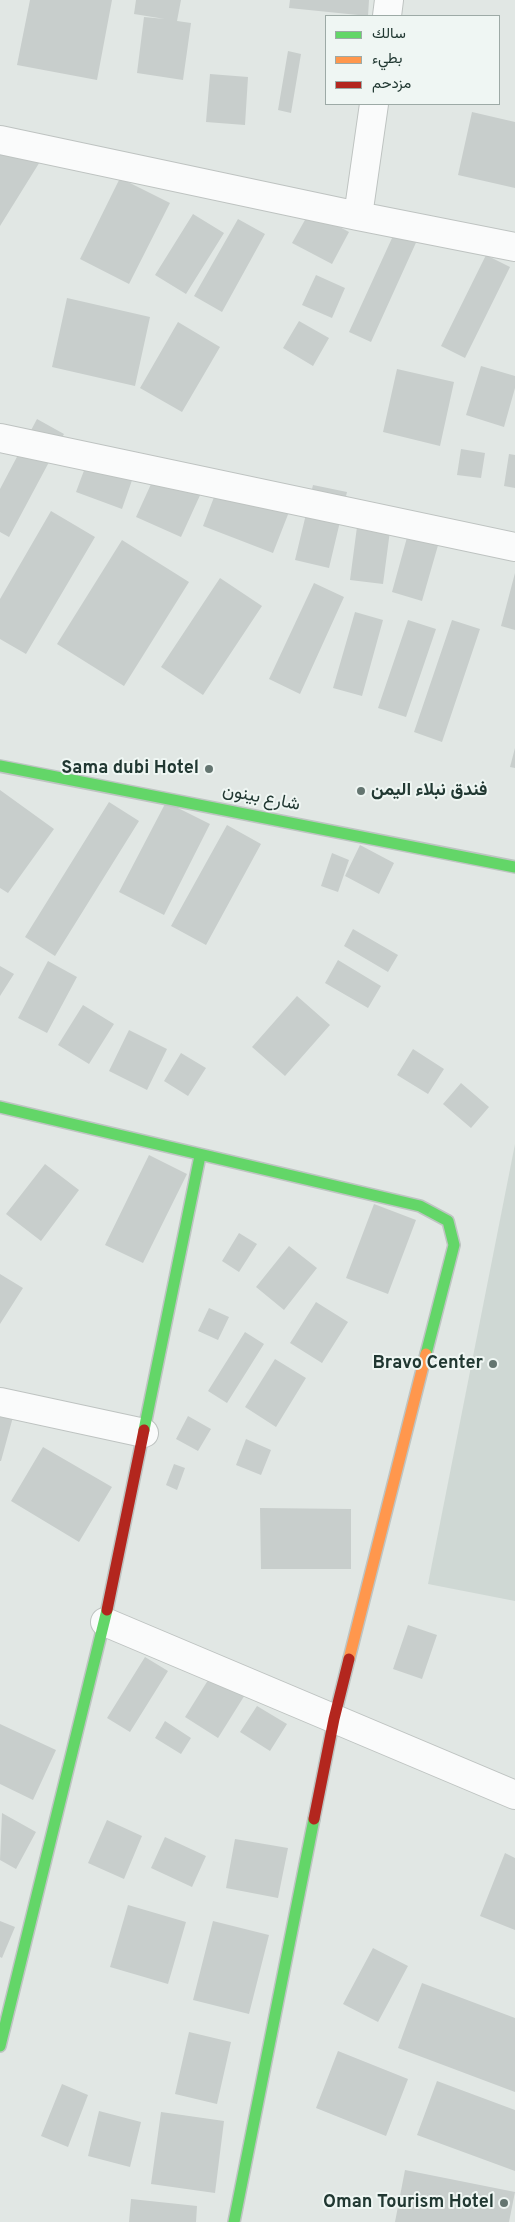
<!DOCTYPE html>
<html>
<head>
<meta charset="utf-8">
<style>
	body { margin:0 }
	#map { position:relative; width:515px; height:2222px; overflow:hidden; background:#e1e7e4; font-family:Overpass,Vazirmatn,sans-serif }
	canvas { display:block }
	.legend { position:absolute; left:325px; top:15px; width:175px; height:90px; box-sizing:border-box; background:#eff6f3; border:1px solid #9daaa6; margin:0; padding:6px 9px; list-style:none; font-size:15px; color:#213832 }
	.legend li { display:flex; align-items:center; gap:10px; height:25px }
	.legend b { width:25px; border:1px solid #9daaa6 }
</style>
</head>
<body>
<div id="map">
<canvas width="515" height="2222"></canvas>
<ul class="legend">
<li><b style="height:6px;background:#63d668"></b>سالك</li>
<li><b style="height:6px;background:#ff974d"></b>بطيء</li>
<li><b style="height:6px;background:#b3261e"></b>مزدحم</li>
</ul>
</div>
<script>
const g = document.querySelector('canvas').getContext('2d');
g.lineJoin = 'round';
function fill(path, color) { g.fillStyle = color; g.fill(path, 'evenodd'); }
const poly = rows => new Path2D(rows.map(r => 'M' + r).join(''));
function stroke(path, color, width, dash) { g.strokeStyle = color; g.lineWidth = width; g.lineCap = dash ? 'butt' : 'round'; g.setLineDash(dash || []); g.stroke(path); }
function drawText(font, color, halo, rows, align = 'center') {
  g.font = font + ' Overpass,Vazirmatn,sans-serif'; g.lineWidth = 4; g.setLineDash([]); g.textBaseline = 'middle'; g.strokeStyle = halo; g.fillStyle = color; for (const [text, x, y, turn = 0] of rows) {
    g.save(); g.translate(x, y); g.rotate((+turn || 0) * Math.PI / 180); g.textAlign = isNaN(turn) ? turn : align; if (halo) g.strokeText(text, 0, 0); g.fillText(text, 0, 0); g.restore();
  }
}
const built = poly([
	[515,1144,515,1601,428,1584]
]);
const building = poly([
	[30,0,112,0,97,80,17,65],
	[136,0,181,0,177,21,191,23,183,80,137,73,144,17,165,19,134,14],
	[290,0,369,0,368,16,289,8],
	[288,51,301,54,291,113,278,110],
	[210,74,248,77,245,125,206,122],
	[472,112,515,122,515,188,458,175],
	[0,142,41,160,0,226],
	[120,178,170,203,129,284,80,259],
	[310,211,349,232,332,264,292,243],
	[193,214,224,233,186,294,155,275],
	[238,219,265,234,222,312,194,296],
	[398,225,419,236,371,342,349,332],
	[486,255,510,267,465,358,441,346],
	[316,275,345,288,332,318,302,305],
	[67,298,150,317,135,386,52,367],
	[299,321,329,338,313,366,283,348],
	[178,322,220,347,182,412,140,388],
	[481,366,515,376,515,388,504,427,466,415],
	[397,369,454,382,440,446,383,432],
	[37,419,64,434,9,537,0,532,0,489],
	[92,449,137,466,122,509,76,492],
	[461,449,485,453,481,478,457,475],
	[509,454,515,455,515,488,504,486],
	[162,460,207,480,181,537,136,517],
	[224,471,294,499,273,553,203,526],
	[313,485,347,492,329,568,295,560],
	[360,504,393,508,383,584,350,580],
	[51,511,95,537,26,654,0,639,0,599],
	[414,512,445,521,422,601,392,592],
	[122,540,189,582,124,686,57,644],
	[515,573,515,630,501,626],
	[220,578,262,606,203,695,161,667],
	[314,583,344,597,300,694,269,679],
	[355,612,383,620,362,696,333,688],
	[408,620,436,629,406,717,378,708],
	[452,620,480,629,442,742,414,732],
	[515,748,515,768,510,767],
	[0,790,54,829,8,893,0,888],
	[109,802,139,821,55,956,25,937],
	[166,802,210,824,164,915,119,892],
	[227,825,261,844,206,945,171,926],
	[360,845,394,863,379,894,345,876],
	[332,853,349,860,338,892,321,886],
	[353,929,398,955,388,972,344,946],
	[338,960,381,986,368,1008,325,983],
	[48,961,77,977,47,1033,18,1018],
	[0,966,14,974,0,996],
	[297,996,330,1025,285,1076,252,1047],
	[83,1005,114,1024,89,1064,58,1045],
	[129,1030,167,1049,147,1090,109,1071],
	[413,1049,444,1069,428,1094,397,1075],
	[181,1053,206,1068,188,1096,164,1081],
	[461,1083,489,1107,471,1128,443,1104],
	[149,1155,187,1174,143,1263,105,1245],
	[45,1164,79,1190,41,1241,6,1214],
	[374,1204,416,1220,388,1294,346,1278],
	[239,1233,257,1244,239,1272,222,1261],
	[289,1246,317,1268,284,1310,256,1287],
	[0,1274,23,1288,0,1324],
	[316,1302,348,1322,322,1363,290,1343],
	[209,1308,229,1317,218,1340,198,1331],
	[245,1332,264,1344,227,1403,208,1391],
	[275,1359,306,1378,276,1427,245,1407],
	[0,1402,16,1406,1,1461,0,1461],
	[188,1416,211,1429,198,1451,176,1439],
	[246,1439,271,1450,261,1475,236,1465],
	[43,1447,112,1487,79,1542,11,1501],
	[174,1464,185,1468,177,1490,166,1485],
	[260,1508,351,1509,351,1569,261,1569],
	[408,1625,437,1635,422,1679,393,1669],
	[145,1657,168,1671,130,1732,107,1718],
	[215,1669,248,1690,218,1738,185,1717],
	[257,1706,287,1724,270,1751,240,1732],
	[165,1721,191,1738,181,1754,155,1738],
	[0,1724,56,1750,33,1800,0,1784],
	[2,1813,36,1832,16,1869,0,1860],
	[107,1820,142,1836,124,1879,88,1863],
	[165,1837,206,1856,192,1887,151,1868],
	[235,1839,288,1848,278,1898,226,1888],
	[505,1853,515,1858,515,1930,480,1916],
	[128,1905,186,1922,168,1984,110,1967],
	[0,1921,15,1927,2,1958,0,1957],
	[213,1921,269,1935,249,2014,193,2000],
	[373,1948,408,1966,378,2022,343,2004],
	[422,1983,515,2018,515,2092,398,2048],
	[189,2032,231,2042,217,2104,175,2094],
	[338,2051,408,2079,386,2136,316,2108],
	[437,2081,515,2110,515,2171,417,2135],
	[62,2084,88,2095,68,2147,41,2136],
	[99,2111,141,2122,130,2167,88,2156],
	[161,2112,224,2121,215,2193,151,2184],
	[405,2170,515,2192,509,2222,395,2222],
	[131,2199,197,2206,196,2222,129,2222]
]);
const street = poly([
	[387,16,389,0],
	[0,140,358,216,515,247],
	[358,216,374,104],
	[0,438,515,547],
	[0,1402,144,1433],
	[105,1622,515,1795]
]);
const fast = poly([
	[0,766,515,867],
	[0,1107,420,1206,448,1221,454,1245,426,1354],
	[144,1430,200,1156],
	[0,2046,107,1610],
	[234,2222,314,1819]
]);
const slow = poly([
	[349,1659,426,1354]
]);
const jam = poly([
	[107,1610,144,1430],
	[314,1819,334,1719,349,1659]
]);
const markers = [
	[209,769,5,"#647570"],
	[361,791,5,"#647570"],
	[493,1364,5,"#647570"],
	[504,2203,5,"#647570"]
];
const poiNames = [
	["Sama dubi Hotel",199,769],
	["فندق نبلاء اليمن",371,791,"left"],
	["Bravo Center",483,1364],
	["Oman Tourism Hotel",494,2203]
];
const streetNames = [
	["شارع بينون",261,799,11]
];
fill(built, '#cfd8d4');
fill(building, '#c8cecc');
stroke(street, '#bec3c1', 30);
stroke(fast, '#bec4c2', 14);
stroke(slow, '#bec4c2', 14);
stroke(jam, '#bec4c2', 14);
stroke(street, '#fafbfb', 28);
stroke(fast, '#63d668', 11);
stroke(slow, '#ff974d', 11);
stroke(jam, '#b3261e', 11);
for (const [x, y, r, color] of markers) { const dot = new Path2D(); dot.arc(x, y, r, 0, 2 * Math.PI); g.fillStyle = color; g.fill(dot); stroke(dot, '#eff6f3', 2); }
drawText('bold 18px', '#213832', '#eff6f3', poiNames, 'right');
drawText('18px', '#213832', '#eff6f3', streetNames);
</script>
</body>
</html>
